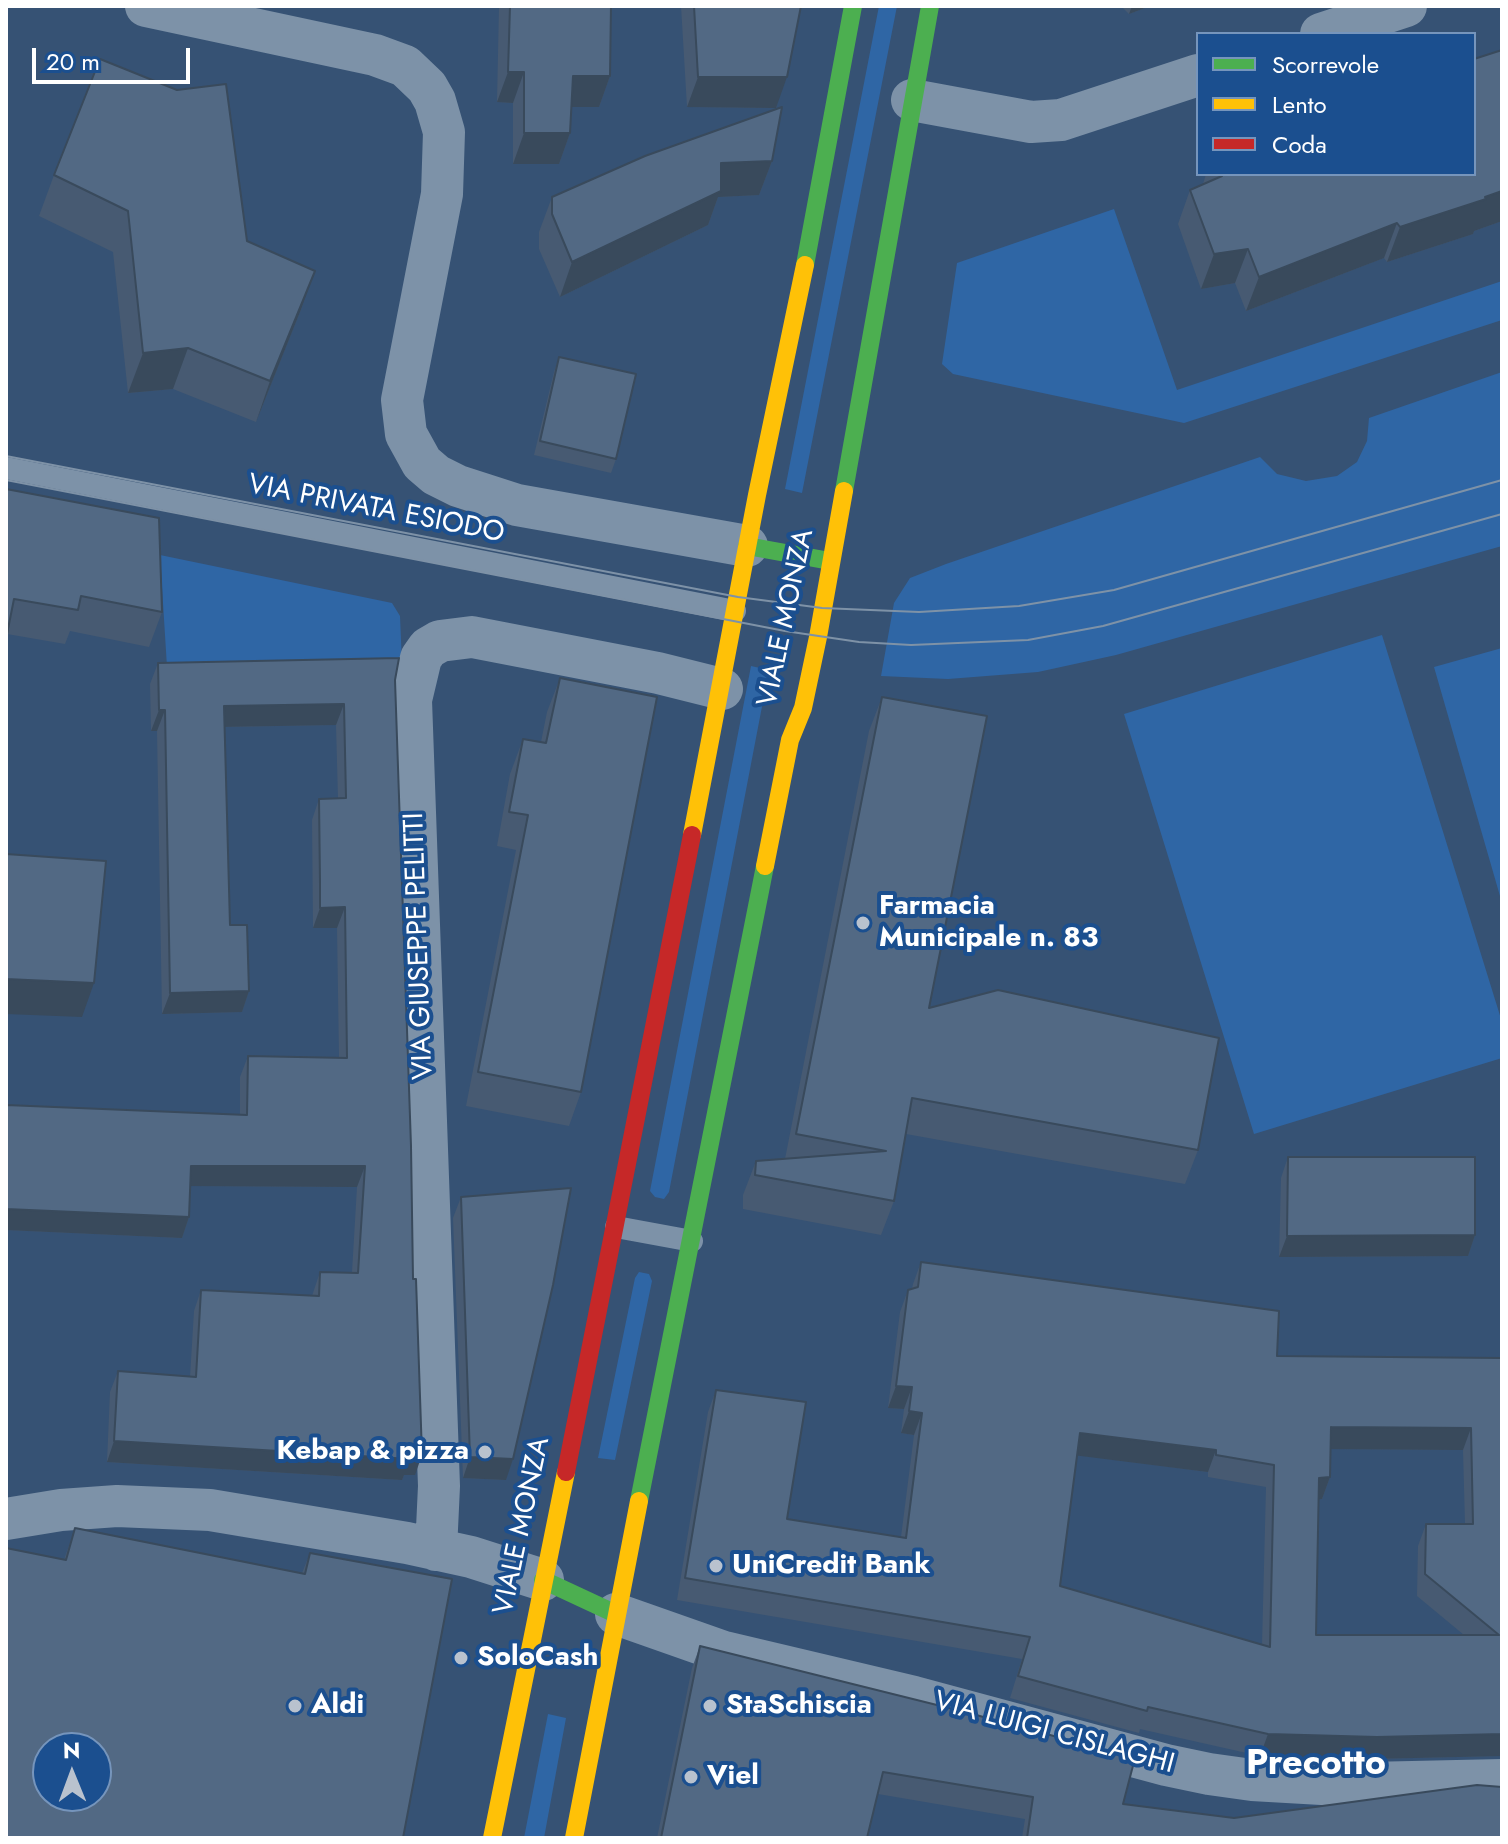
<!DOCTYPE html>
<html>
<head>
<meta charset="utf-8">
<style>
	body { margin:0 }
	#map { position:relative; width:1508px; height:1844px; overflow:hidden; background:#365274; font-family:Jost,sans-serif }
	canvas { display:block }
	.frame { position:absolute; inset:0; border:8px solid #fff; pointer-events:none }
	.legend { position:absolute; left:1196px; top:32px; width:280px; height:144px; box-sizing:border-box; background:#1b4f8f; border:2px solid #7695bc; margin:0; padding:10px 14px; list-style:none; font-size:24px; color:#fff }
	.legend li { display:flex; align-items:center; gap:16px; height:40px }
	.legend b { width:40px; border:2px solid #7695bc }
	.north { position:absolute; left:32px; top:1732px; width:80px; height:80px; box-sizing:border-box; background:#1b4f8f; border:2px solid #7695bc; border-radius:50%; rotate:359deg; font-size:22px; font-weight:700; line-height:32px; text-align:center; color:#fff }
	.north::after { content:''; display:block; margin:auto; width:28px; height:36px; background:#b9c2ce; clip-path:polygon(50% 0,100% 100%,50% 72%,0 100%) }
	.scale { position:absolute; left:32px; top:48px; width:158px; height:36px; box-sizing:border-box; border:4px solid #fff; border-top:0; padding-left:10px; font-size:24px; line-height:28px; white-space:nowrap; color:#fff; -webkit-text-stroke:6px #1b4f8f; paint-order:stroke }
</style>
</head>
<body>
<div id="map">
<canvas width="1508" height="1844"></canvas>
<div class="frame"></div>
<ul class="legend">
<li><b style="height:10px;background:#4caf50"></b>Scorrevole</li>
<li><b style="height:10px;background:#ffc107"></b>Lento</li>
<li><b style="height:10px;background:#c62828"></b>Coda</li>
</ul>
<div class="north">N</div>
<div class="scale">20 m</div>
</div>
<script>
const g = document.querySelector('canvas').getContext('2d');
g.lineJoin = 'round';
function fill(path, color) { g.fillStyle = color; g.fill(path, 'evenodd'); }
const poly = rows => new Path2D(rows.map(r => 'M' + r).join(''));
function stroke(path, color, width, dash) { g.strokeStyle = color; g.lineWidth = width; g.lineCap = dash ? 'butt' : 'round'; g.setLineDash(dash || []); g.stroke(path); }
function drawText(font, color, halo, rows, align = 'center') {
  g.font = font + ' Jost,sans-serif'; g.lineWidth = 8; g.setLineDash([]); g.textBaseline = 'middle'; g.strokeStyle = halo; g.fillStyle = color; for (const [text, x, y, turn = 0] of rows) {
    g.save(); g.translate(x, y); g.rotate((+turn || 0) * Math.PI / 180); g.textAlign = isNaN(turn) ? turn : align; if (halo) g.strokeText(text, 0, 0); g.fillText(text, 0, 0); g.restore();
  }
}
const green = poly([
	[879,6,897,6,802,493,785,489],
	[1114,209,1177,390,1502,281,1502,320,1184,423,953,374,942,364,957,263],
	[1502,372,1502,546,1116,655,1038,672,948,679,881,676,894,603,910,578,946,564,1260,457,1277,474,1306,481,1337,476,1357,462,1367,441,1369,418],
	[160,555,392,603,400,616,402,664,167,667],
	[1382,635,1502,1022,1502,1058,1254,1134,1124,714],
	[1502,648,1502,903,1434,667],
	[751,666,769,670,669,1192,664,1199,655,1197,650,1191],
	[639,1272,649,1274,652,1281,615,1460,598,1458,635,1278],
	[548,1714,566,1718,544,1838,524,1838]
]);
const lane = poly([
	[6,468,735,611],
	[616,1227,692,1241]
]);
const street = poly([
	[146,6,375,55,405,66,427,87,435,101,444,132,442,194,402,400,406,434,422,463,436,475,458,486,517,505,747,546],
	[1321,34,1406,6],
	[912,100,1031,122,1061,120,1198,75],
	[6,1519,61,1510,117,1506,210,1510,407,1543,471,1557,543,1580],
	[436,1550,439,1486,411,700,421,658,428,648,440,641,472,637,658,673,722,689],
	[616,1614,724,1652,914,1697,1166,1765,1209,1774,1252,1780,1322,1784,1502,1780]
]);
const fast = poly([
	[805,265,853,6],
	[844,491,930,6],
	[747,546,830,561],
	[639,1501,765,866],
	[543,1580,616,1614]
]);
const slow = poly([
	[692,835,757,495,805,265],
	[765,866,790,740,803,708,818,637,844,491],
	[492,1838,566,1472],
	[574,1838,639,1501]
]);
const jam = poly([
	[566,1472,692,835]
]);
const tram = poly([
	[6,456,738,597,822,608,919,612,1019,606,1114,590,1502,480],
	[6,480,785,631,859,642,911,645,1028,640,1103,626,1502,514]
]);
const wall = poly([
	[499,6,611,6,610,76,599,107,572,107,570,133,559,164,513,164,513,103,497,102],
	[681,6,801,6,776,108,687,107],
	[1121,6,1150,6,1129,14],
	[1502,50,1502,221,1474,231,1473,234,1387,262,1384,258,1246,311,1235,283,1201,289,1178,224,1190,190,1203,184,1206,174,1474,174],
	[772,161,759,195,718,197,708,225,560,297,539,249,539,232,552,197],
	[54,175,247,241,315,271,300,312,256,422,173,389,128,393,113,252,39,216],
	[559,357,616,459,611,473,534,455,554,372],
	[6,489,162,612,149,647,70,631,65,644,7,634],
	[158,663,395,680,415,1475,404,1475,402,1480,107,1462,110,1392,118,1371,190,1377,194,1311,201,1290,312,1296,320,1272,352,1272,357,1187,190,1186,189,1217,182,1238,6,1230,6,1105,240,1115,240,1077,248,1056,339,1057,337,928,313,928,312,820,319,799,338,799,336,725,225,727,230,925,249,991,242,1012,162,1014,157,731,151,731,150,684],
	[560,678,581,1092,569,1126,466,1106,516,850,497,846,510,774,523,739,541,742,547,712],
	[882,697,929,1008,1198,1150,1185,1184,906,1134,894,1201,881,1235,743,1209,743,1195,756,1161,785,1159,869,731],
	[1288,1157,1475,1235,1468,1256,1279,1257,1281,1178],
	[461,1197,506,1480,463,1478,453,1218],
	[921,1262,1277,1356,1502,1358,1502,1756,1369,1759,1260,1756,1140,1729,1139,1733,1010,1698,1022,1659,677,1600,708,1412,716,1390,787,1519,901,1537,914,1435,901,1433,904,1409,888,1408,900,1312,908,1290,912,1289,913,1284],
	[1331,1449,1463,1450,1465,1524,1426,1524,1418,1546,1417,1596,1464,1635,1316,1635,1319,1499,1322,1499,1330,1477],
	[1077,1455,1208,1472,1208,1477,1266,1487,1262,1645,1060,1586],
	[75,1528,302,1573,310,1553,403,1838,64,1560],
	[700,1646,1123,1804,1234,1818,1502,1838,1022,1838,1025,1819,878,1794,867,1838,657,1838,692,1668]
]);
const shadedWall = poly([
	[1132,6,1150,6,1129,14],
	[508,72,524,72,513,103,497,102],
	[573,76,610,76,599,107,562,107],
	[698,77,787,77,776,108,687,107],
	[524,133,570,133,559,164,513,164],
	[772,161,759,195,718,197,708,225,560,297,572,262,721,163],
	[1502,191,1502,221,1474,231,1473,234,1387,262,1400,227],
	[1397,223,1384,258,1246,311,1259,277],
	[1248,249,1235,283,1201,289,1214,254],
	[315,271,300,312,256,422,270,381],
	[188,348,173,389,128,393,143,353],
	[344,704,336,725,217,727,224,706],
	[159,710,165,710,157,731,151,731],
	[345,907,337,928,313,928,320,908],
	[6,979,94,983,82,1017,6,1014],
	[249,991,242,1012,162,1014,170,993],
	[191,1166,365,1166,357,1187,184,1186],
	[6,1209,189,1217,182,1238,6,1230],
	[1475,1235,1468,1256,1279,1257,1287,1236],
	[896,1386,912,1387,904,1409,888,1408],
	[909,1411,922,1413,914,1435,901,1433],
	[1331,1427,1471,1428,1463,1450,1323,1449],
	[1080,1433,1216,1450,1208,1472,1073,1455],
	[114,1441,410,1454,422,1455,415,1475,404,1475,402,1480,107,1462],
	[470,1457,513,1459,506,1480,463,1478],
	[1330,1477,1322,1499,1311,1500,1319,1478],
	[1268,1734,1502,1734,1502,1756,1369,1759,1260,1756]
]);
const building = poly([
	[510,6,611,6,610,76,573,76,570,133,524,133,524,72,508,72,510,6],
	[694,6,801,6,787,77,698,77,694,6],
	[1502,50,1502,191,1485,197,1486,199,1400,227,1397,223,1259,277,1248,249,1214,254,1190,190,1222,176,1222,174,1474,174,1474,59,1502,50],
	[100,59,177,90,226,84,247,241,315,271,270,381,188,348,143,353,128,211,54,175,100,59],
	[782,107,772,161,721,163,721,191,572,262,552,214,552,197,645,156,782,107],
	[559,357,636,374,616,459,540,441,559,357],
	[6,489,159,518,162,612,81,596,78,610,14,599,6,639,6,489],
	[399,658,395,680,411,1146,413,1279,416,1279,422,1455,410,1454,410,1459,114,1441,118,1371,196,1377,201,1290,319,1296,320,1272,358,1273,365,1166,191,1166,189,1217,6,1209,6,1105,247,1115,248,1056,347,1058,345,907,320,908,320,883,319,799,346,798,344,704,224,706,230,925,247,925,249,991,170,993,165,710,159,710,158,663,399,658],
	[560,678,657,697,581,1092,478,1072,528,815,509,812,523,739,546,743,560,678],
	[882,697,987,716,929,1008,998,990,1219,1038,1198,1150,912,1098,894,1201,755,1175,756,1161,886,1151,796,1134,882,697],
	[6,854,106,861,94,983,6,979,6,854],
	[1288,1157,1475,1157,1475,1235,1287,1236,1288,1157],
	[571,1188,553,1285,513,1459,470,1457,461,1197,571,1188],
	[921,1262,1279,1311,1277,1356,1502,1358,1502,1734,1377,1737,1268,1734,1148,1707,1147,1711,1018,1676,1030,1637,685,1578,716,1390,806,1402,787,1519,906,1538,922,1413,909,1411,912,1387,896,1386,908,1290,918,1287,921,1262],
	[1331,1427,1471,1428,1473,1524,1426,1524,1425,1574,1499,1635,1316,1635,1319,1478,1330,1477,1331,1427],
	[1080,1433,1216,1450,1216,1455,1274,1465,1270,1647,1060,1586,1080,1433],
	[75,1528,305,1574,310,1553,452,1579,403,1838,6,1838,6,1548,66,1560,75,1528],
	[48,1748,96,1748,96,1796,48,1796,48,1748],
	[700,1646,965,1712,1135,1758,1123,1804,1234,1818,1477,1785,1502,1787,1502,1838,1027,1838,1033,1797,883,1772,867,1838,661,1838,700,1646]
]);
const markers = [
	[863,923,8,"#b9c2ce"],
	[485,1452,8,"#b9c2ce"],
	[716,1566,8,"#b9c2ce"],
	[461,1658,8,"#b9c2ce"],
	[295,1706,8,"#b9c2ce"],
	[710,1706,8,"#b9c2ce"],
	[691,1777,8,"#b9c2ce"]
];
const streetNames = [
	["VIA PRIVATA ESIODO",376,510,11],
	["VIALE MONZA",787,618,-78],
	["VIA GIUSEPPE PELITTI",420,946,-92],
	["VIALE MONZA",523,1526,-78],
	["VIA LUIGI CISLAGHI",1054,1734,15]
];
const poiNames = [
	["Farmacia",879,907],
	["Municipale n. 83",879,939],
	["Kebap & pizza",469,1452,"right"],
	["UniCredit Bank",732,1566],
	["SoloCash",477,1658],
	["Aldi",311,1706],
	["StaSchiscia",726,1706],
	["Viel",707,1777]
];
const districtNames = [
	["Precotto",1316,1765]
];
fill(green, '#2f66a5');
stroke(lane, '#7d92a8', 22);
stroke(street, '#7d92a8', 42);
stroke(fast, '#4caf50', 18);
stroke(slow, '#ffc107', 18);
stroke(jam, '#c62828', 18);
stroke(tram, '#7e92a7', 2);
fill(wall, '#475a72');
fill(shadedWall, '#394a5c');
fill(building, '#526984');
stroke(building, '#394a5c', 2);
for (const [x, y, r, color] of markers) { const dot = new Path2D(); dot.arc(x, y, r, 0, 2 * Math.PI); g.fillStyle = color; g.fill(dot); stroke(dot, '#1b4f8f', 3); }
drawText('28px', '#fff', '#1b4f8f', streetNames);
drawText('bold 28px', '#fff', '#1b4f8f', poiNames, 'left');
drawText('bold 36px', '#fff', '#1b4f8f', districtNames);
</script>
</body>
</html>
